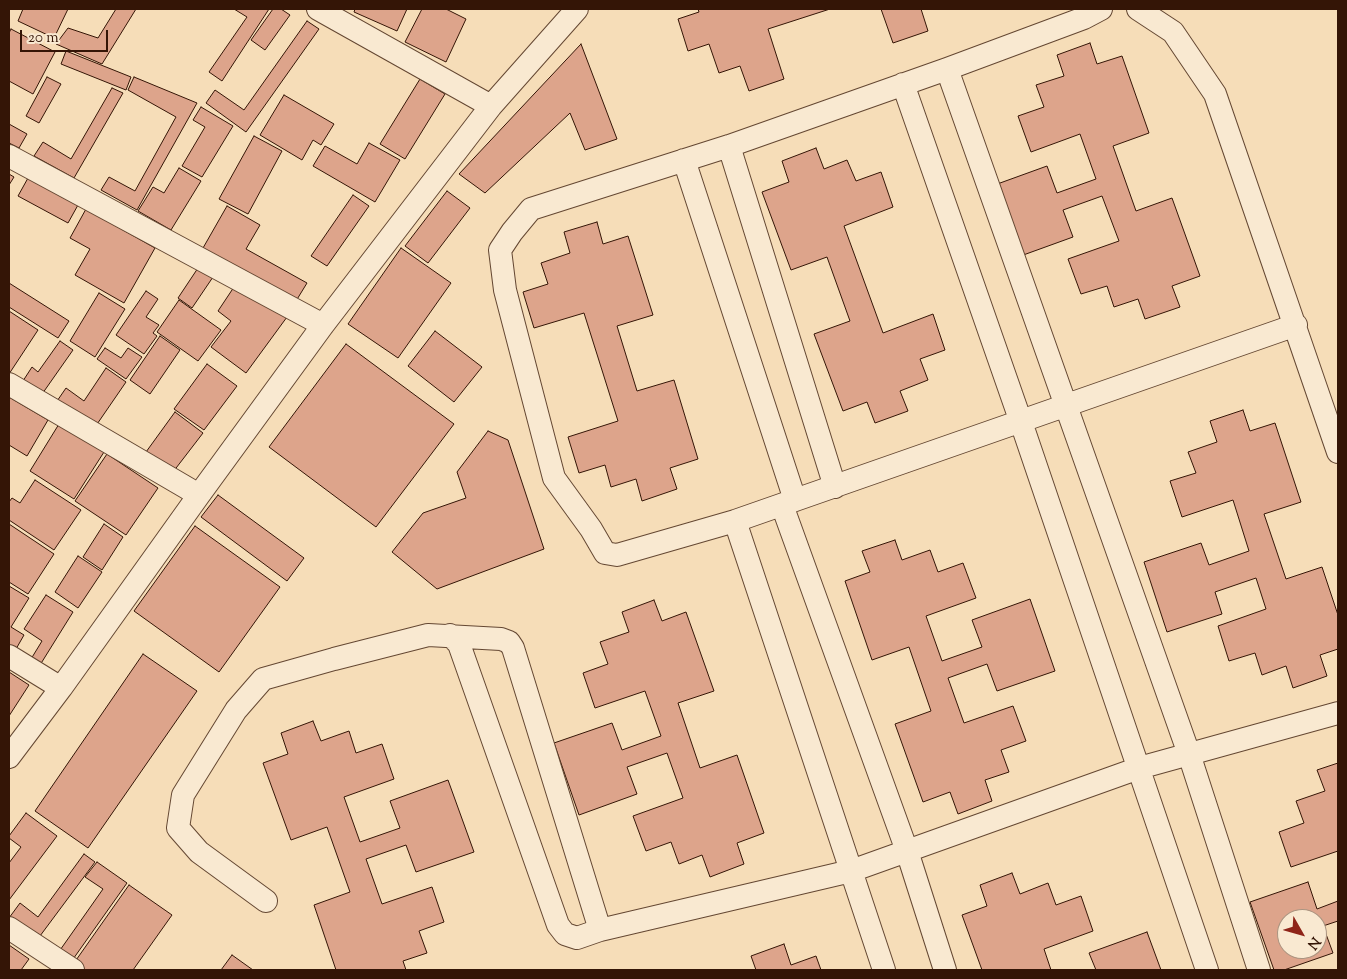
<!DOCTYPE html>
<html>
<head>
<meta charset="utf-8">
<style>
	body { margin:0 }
	#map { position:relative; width:1347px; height:979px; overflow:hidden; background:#f6ddb8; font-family:"Sorts Mill Goudy",serif }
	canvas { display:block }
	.frame { position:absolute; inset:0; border:10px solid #341506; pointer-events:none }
	.north { position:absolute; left:1277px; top:909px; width:50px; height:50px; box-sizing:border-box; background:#f9e9d1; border:1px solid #aa9480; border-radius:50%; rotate:128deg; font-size:14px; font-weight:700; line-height:20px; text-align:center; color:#341506 }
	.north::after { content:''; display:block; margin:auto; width:18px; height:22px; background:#8f2418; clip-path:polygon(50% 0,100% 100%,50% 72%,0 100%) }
	.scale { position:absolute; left:20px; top:30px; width:88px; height:22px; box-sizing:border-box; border:2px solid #341506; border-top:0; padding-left:6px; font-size:15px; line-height:18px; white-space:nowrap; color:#341506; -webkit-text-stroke:4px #f9e9d1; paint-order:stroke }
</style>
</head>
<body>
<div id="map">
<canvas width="1347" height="979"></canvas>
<div class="frame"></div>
<div class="north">N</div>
<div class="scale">20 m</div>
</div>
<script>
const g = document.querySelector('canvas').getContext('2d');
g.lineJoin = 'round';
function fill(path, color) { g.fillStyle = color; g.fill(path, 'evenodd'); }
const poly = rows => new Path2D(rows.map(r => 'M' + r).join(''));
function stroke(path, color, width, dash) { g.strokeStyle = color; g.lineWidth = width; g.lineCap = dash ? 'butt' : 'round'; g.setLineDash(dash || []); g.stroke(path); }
const building = poly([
	[23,9,68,9,54,38,18,21,23,9],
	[116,9,136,9,102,64,56,44,68,28,98,38,116,9],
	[234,9,269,9,222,81,209,72,247,17,234,9],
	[273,9,281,9,290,15,265,50,251,40,273,9],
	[355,9,407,9,397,31,354,12,355,9],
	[422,9,446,9,466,19,446,62,405,42,422,9],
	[698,9,830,9,768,29,784,79,749,91,740,66,719,73,709,44,688,51,678,19,699,12,698,9],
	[881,9,921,9,928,31,893,43,881,9],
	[307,21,319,29,246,132,206,103,215,90,244,110,307,21],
	[11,29,55,52,33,94,9,81,9,33,11,29],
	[1090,43,1097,64,1122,56,1149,133,1113,146,1136,211,1172,198,1200,276,1172,286,1180,307,1145,319,1138,299,1114,307,1107,286,1081,294,1068,259,1119,241,1102,196,1063,210,1073,237,1015,258,989,187,1047,166,1057,193,1096,179,1080,134,1031,152,1018,116,1044,107,1036,85,1064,76,1057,55,1090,43],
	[581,44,617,139,585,150,570,113,485,193,459,174,581,44],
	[66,51,131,77,126,90,61,64,66,51],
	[47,77,61,84,39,123,26,116,47,77],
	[134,77,197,103,137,210,101,190,109,177,135,191,176,117,128,90,134,77],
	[420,79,445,94,405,159,380,144,420,79],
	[112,88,123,93,74,178,34,156,43,142,71,159,112,88],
	[284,95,334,124,321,145,313,140,302,160,260,135,284,95],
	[201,107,233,126,202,177,182,166,205,127,193,120,201,107],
	[9,124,27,134,19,148,9,143,9,124],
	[254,136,282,151,248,214,219,199,254,136],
	[369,143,400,160,375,202,313,166,325,146,357,164,369,143],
	[816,148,824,169,847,160,856,181,881,172,893,207,844,226,883,333,933,314,945,350,920,359,928,380,900,391,908,411,875,423,867,402,843,411,814,334,850,321,827,257,791,270,762,192,789,182,782,161,816,148],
	[179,168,201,181,171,230,138,211,153,187,164,193,179,168],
	[9,174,14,177,9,185,9,174],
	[28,178,78,205,68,223,18,196,28,178],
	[447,191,470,208,428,263,405,246,447,191],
	[353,195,369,206,327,266,311,256,353,195],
	[227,206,260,225,246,249,307,283,296,301,203,248,227,206],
	[86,209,155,248,124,303,75,275,90,249,70,238,86,209],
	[597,222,603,244,628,236,653,315,617,326,637,391,674,380,698,459,670,468,677,489,642,501,636,479,611,487,605,465,579,473,568,437,618,421,584,313,534,328,523,292,548,284,541,263,570,253,564,232,597,222],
	[401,248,451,283,398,358,348,324,401,248],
	[198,268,213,277,192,308,178,298,198,268],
	[9,283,69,321,58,338,9,307,9,283],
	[234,287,287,317,246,373,211,347,231,321,218,311,234,287],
	[146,291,158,299,146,317,159,325,153,333,157,336,144,354,116,335,146,291],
	[99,293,125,309,95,357,70,341,99,293],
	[179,300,221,330,198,361,157,332,179,300],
	[9,311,38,330,9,374,9,311],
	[435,331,482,367,454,402,408,366,435,331],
	[160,336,180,350,150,394,130,380,160,336],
	[60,341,73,350,40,397,21,384,32,367,38,372,60,341],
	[346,344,454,424,376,527,269,447,346,344],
	[105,348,121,358,128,348,142,357,126,379,97,359,105,348],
	[207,364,237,386,204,430,174,409,207,364],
	[106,368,126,382,93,430,55,404,66,388,84,401,106,368],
	[9,397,48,420,27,456,9,445,9,397],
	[1243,410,1250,431,1275,423,1301,502,1264,514,1286,579,1322,567,1338,615,1338,649,1320,655,1327,676,1293,688,1286,666,1262,675,1255,653,1229,661,1218,626,1266,609,1256,578,1215,592,1222,614,1167,632,1144,562,1201,543,1209,565,1249,551,1233,500,1182,517,1170,481,1196,473,1188,452,1217,442,1210,421,1243,410],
	[175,412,203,433,173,472,146,452,175,412],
	[59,424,104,452,74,499,30,471,59,424],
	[488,431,508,440,544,549,437,589,392,552,423,513,466,498,457,472,488,431],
	[107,454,158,488,126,535,75,501,107,454],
	[35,480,81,510,54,550,9,520,9,502,12,498,20,503,35,480],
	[218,495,304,558,287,581,201,517,218,495],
	[9,524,54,554,28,594,9,582,9,524],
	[104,524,123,537,102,570,83,557,104,524],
	[195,526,280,587,219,672,134,611,195,526],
	[895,540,902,560,930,550,938,572,963,563,976,598,926,616,942,661,982,647,972,620,1030,599,1055,671,997,691,987,664,948,678,964,723,1013,706,1026,741,1001,750,1009,772,985,780,992,801,958,814,950,792,923,802,895,724,931,711,909,647,872,660,845,581,870,572,862,551,895,540],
	[78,556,102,572,78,608,55,592,78,556],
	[9,586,29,598,11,627,24,635,16,649,9,645,9,586],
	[46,595,73,612,40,665,31,659,42,641,24,629,46,595],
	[654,600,662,621,686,612,714,691,678,703,700,768,737,755,764,833,737,843,744,864,710,877,702,855,679,864,671,842,646,851,633,816,683,798,667,753,627,767,637,794,579,815,554,743,612,723,622,750,661,736,645,691,595,708,583,673,608,664,600,642,629,632,622,612,654,600],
	[143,654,197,691,88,848,35,811,143,654],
	[9,672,29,685,9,716,9,672],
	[313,721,321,741,349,731,356,753,382,744,394,779,344,797,360,842,400,828,390,801,448,780,474,852,416,872,406,845,366,859,382,904,432,887,444,922,419,931,427,953,403,961,406,970,336,970,314,905,350,892,327,827,291,840,263,763,288,754,281,733,313,721],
	[1338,763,1338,851,1291,867,1279,832,1304,823,1296,801,1325,791,1317,770,1338,763],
	[26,813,57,836,9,900,9,863,21,847,9,838,9,836,26,813],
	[84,854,95,862,37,940,9,918,20,903,38,917,84,854],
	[97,862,127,883,71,962,58,953,103,889,85,877,97,862],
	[1012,873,1020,894,1048,883,1056,905,1081,896,1093,931,1044,949,1051,970,982,970,962,915,987,906,980,885,1012,873],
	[1308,882,1317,909,1338,901,1338,921,1323,926,1333,953,1284,970,1274,970,1250,902,1308,882],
	[1287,919,1317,919,1317,949,1287,949,1287,919],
	[129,885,172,915,133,970,85,970,74,963,129,885],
	[1147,932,1161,970,1096,970,1089,953,1147,932],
	[784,944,791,965,816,956,821,970,756,970,751,956,784,944],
	[9,945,29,959,21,970,9,970,9,945],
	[232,955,253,970,221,970,232,955]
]);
const minor = poly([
	[318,9,491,106],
	[1101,9,1084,18,947,69,729,146,531,209,512,232,500,250,505,290,554,478,591,529,605,553,617,555,735,521,1296,325],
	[1138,9,1173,32,1215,94,1338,452],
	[947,69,1189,754,1259,970],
	[903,84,1021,422,1207,970],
	[729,146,835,487],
	[9,156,323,325],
	[684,160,795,500],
	[9,384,199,495],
	[782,505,907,851,945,970],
	[735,521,884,970],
	[450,635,459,644,558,925,565,934,577,938,600,930,851,871,1139,768,1338,713],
	[9,656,61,688],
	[9,757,61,688,199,495,323,325,491,106,577,9],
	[266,901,199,852,178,828,183,795,236,710,263,679,334,659,428,635,501,639,509,642,513,648,600,930],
	[9,928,73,970]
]);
fill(building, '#dda48b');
stroke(building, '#341506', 1);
stroke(minor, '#644732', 24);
stroke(minor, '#f9e9d1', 22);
</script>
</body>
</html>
